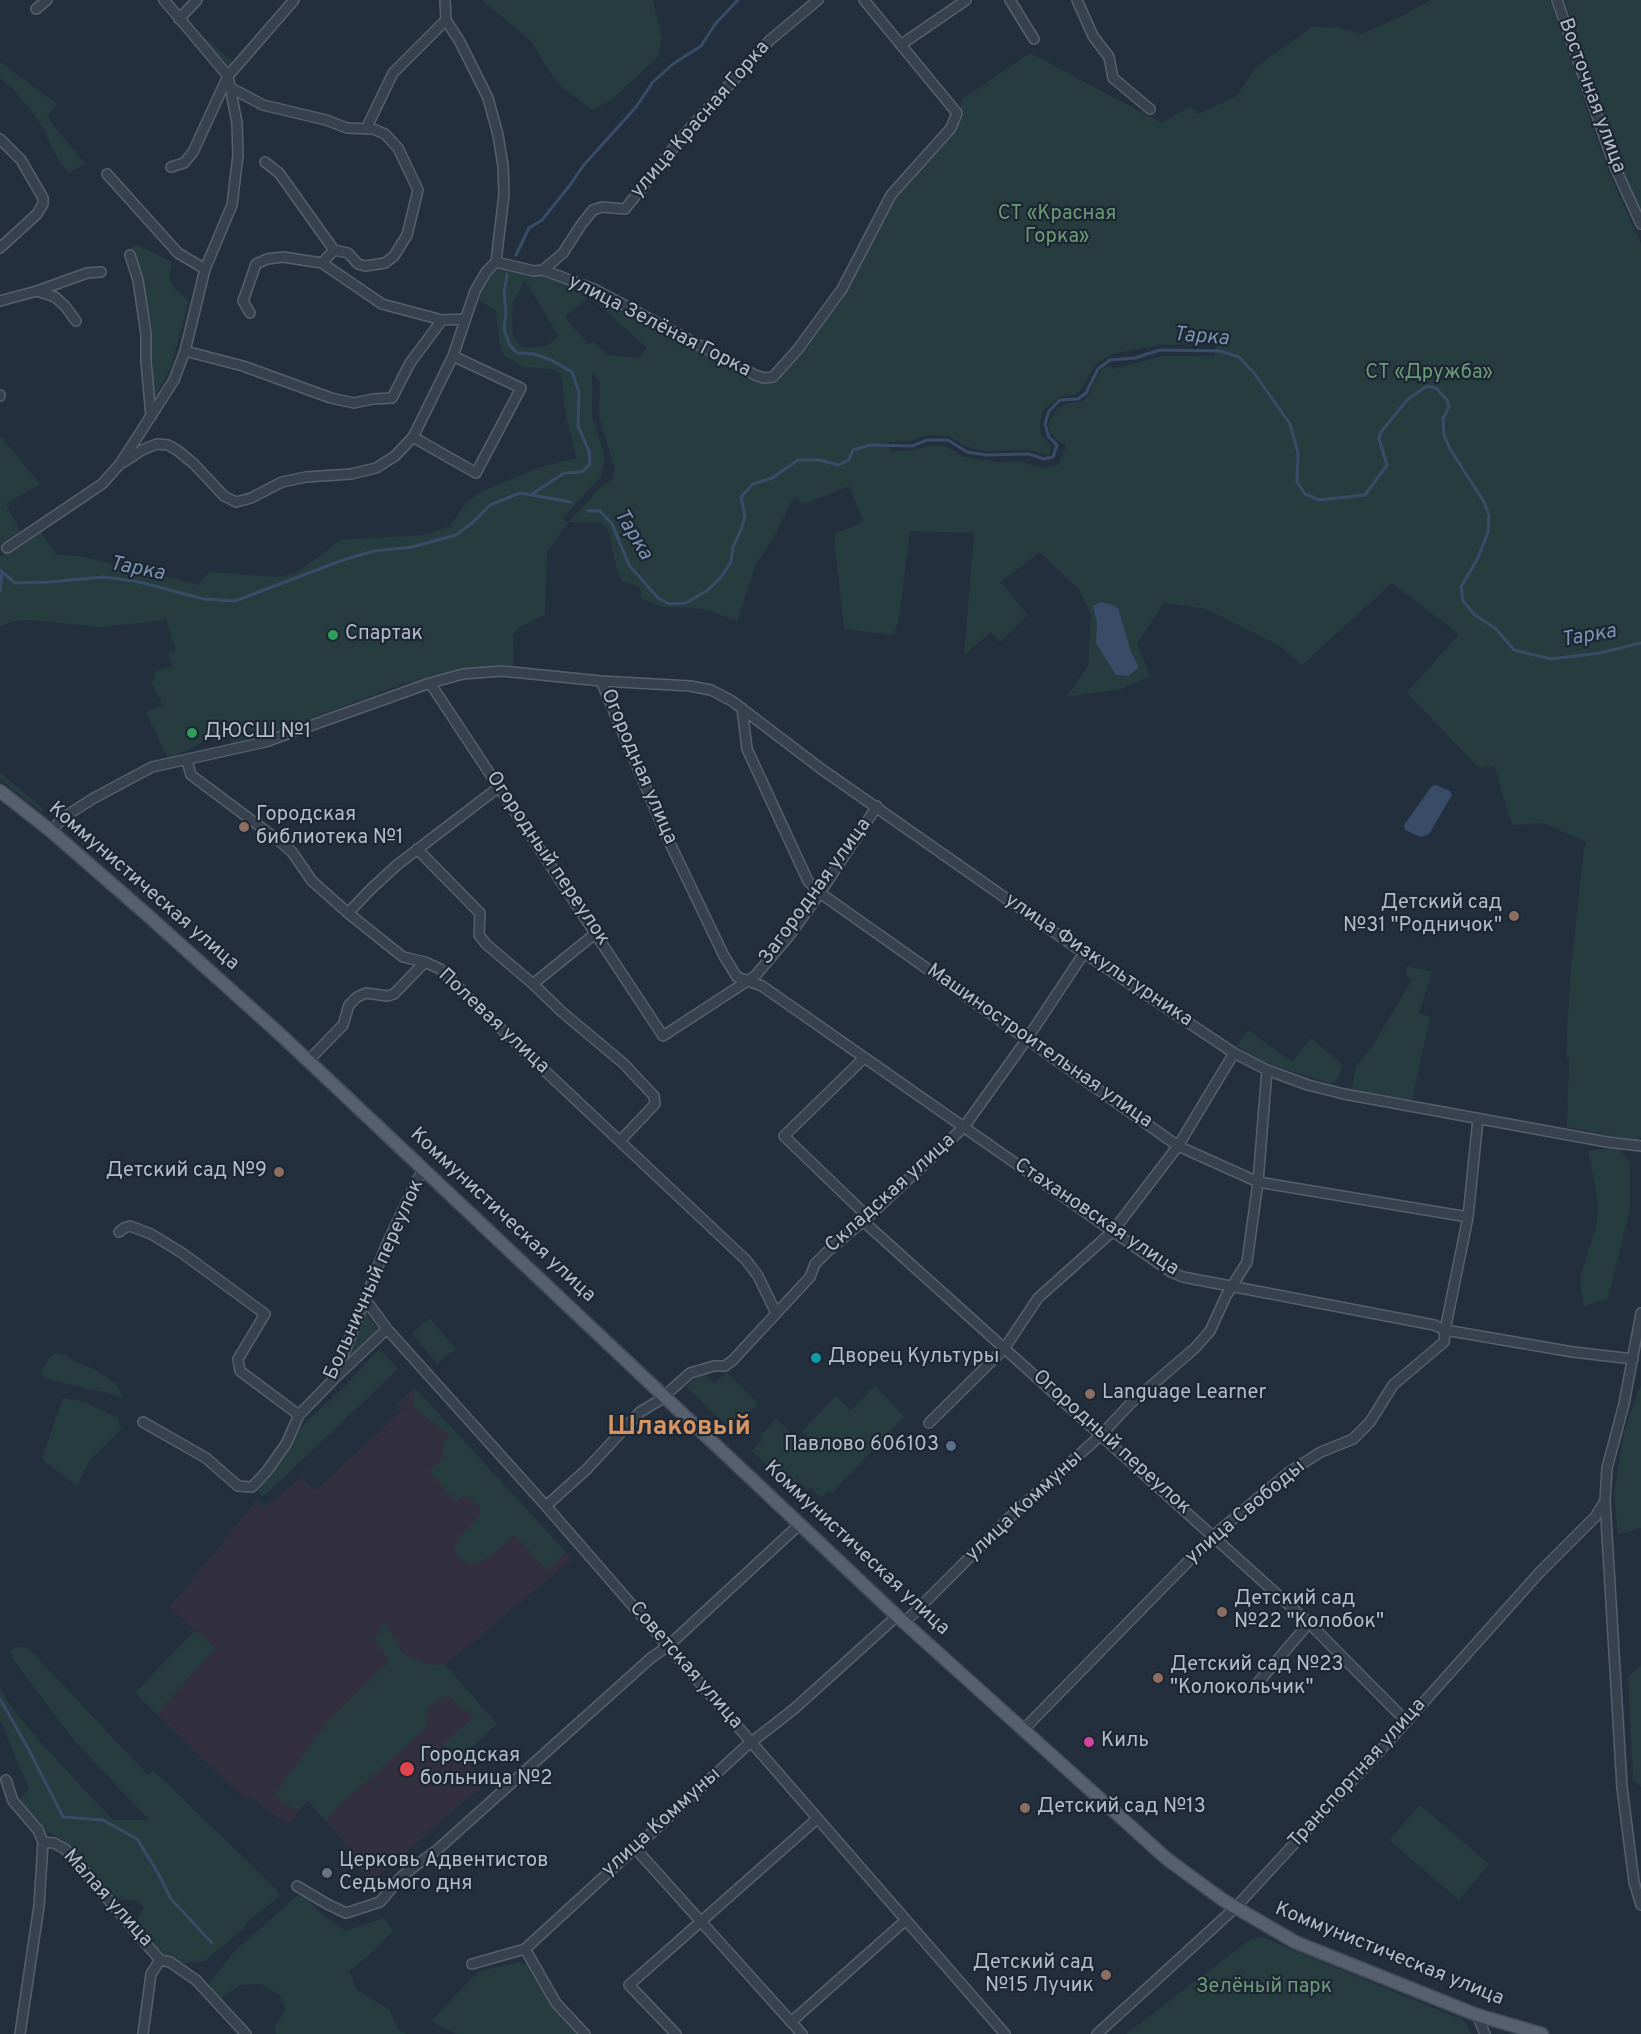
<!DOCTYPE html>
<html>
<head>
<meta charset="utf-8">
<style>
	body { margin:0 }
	canvas { display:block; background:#242f3e }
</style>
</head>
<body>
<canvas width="1641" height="2034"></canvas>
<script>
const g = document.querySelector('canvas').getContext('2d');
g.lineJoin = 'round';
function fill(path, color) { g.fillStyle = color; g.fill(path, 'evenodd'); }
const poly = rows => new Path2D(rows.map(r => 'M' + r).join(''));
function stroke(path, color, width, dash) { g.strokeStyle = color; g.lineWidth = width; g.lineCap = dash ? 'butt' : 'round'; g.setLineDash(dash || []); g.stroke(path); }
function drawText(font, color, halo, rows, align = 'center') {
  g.font = font + ' Overpass,sans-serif'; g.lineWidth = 4.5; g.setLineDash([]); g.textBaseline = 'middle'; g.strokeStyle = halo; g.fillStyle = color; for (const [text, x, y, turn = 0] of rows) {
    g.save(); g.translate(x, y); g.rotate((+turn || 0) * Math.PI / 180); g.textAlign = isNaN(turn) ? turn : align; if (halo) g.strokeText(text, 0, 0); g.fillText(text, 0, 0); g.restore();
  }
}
const medical = poly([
	[415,1388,572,1559,445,1665,497,1724,462,1756,486,1783,370,1883,341,1839,308,1800,288,1825,251,1797,246,1800,157,1714,215,1648,170,1607,256,1501,264,1508,302,1477,315,1491,403,1410,397,1403]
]);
const green = poly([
	[482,0,653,0,662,38,658,57,611,100,592,110,562,87,553,77,531,41],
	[1431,0,1550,0,1607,168,1641,244,1641,1137,1637,1141,1567,1127,1569,1061,1566,1054,1570,980,1584,848,1587,842,1542,823,1512,825,1494,766,1479,768,1407,693,1459,634,1392,583,1302,665,1280,646,1206,609,1164,603,1137,643,1150,676,1121,689,1066,697,1088,666,1091,615,1080,591,1040,552,1000,582,1028,615,1000,642,990,632,964,656,974,533,910,531,899,617,894,635,844,629,834,534,863,522,849,486,805,504,794,497,774,537,756,564,737,621,705,609,663,607,641,598,640,587,622,581,616,566,608,529,600,522,569,522,547,552,545,615,520,627,513,635,514,668,470,670,431,679,409,682,233,747,229,736,215,742,213,738,168,759,146,712,163,706,151,681,156,679,154,672,173,666,168,653,176,650,166,620,100,627,30,620,13,621,0,627,0,557,41,532,56,555,80,556,199,585,209,572,278,577,296,573,341,540,424,535,450,526,467,502,483,491,537,468,577,458,566,417,561,374,552,369,524,367,504,356,499,341,496,310,482,302,477,297,484,282,490,275,503,268,532,274,543,273,590,291,775,380,840,303,896,195,954,133,961,118,961,100,1030,53,1162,123,1190,106,1198,114,1237,96,1256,67,1312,27,1340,28,1361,34,1402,16],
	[524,279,559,336,546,346,528,348,521,346,514,338,512,330,513,302,521,288],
	[589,296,647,348,639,358,606,355,594,342,588,344,565,317],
	[1217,343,1214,356,1163,356,1113,369,1110,365,1102,369,1086,398,1081,402,1068,403,1059,407,1051,417,1049,424,1050,432,1058,441,1066,446,1059,464,1044,469,1023,462,1000,462,964,457,945,446,928,446,914,450,890,452,889,442,911,441,927,435,949,436,967,447,986,451,1027,450,1049,455,1051,445,1041,435,1040,427,1041,417,1045,408,1062,396,1075,395,1080,391,1096,364,1112,354,1161,345],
	[592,372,600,382,599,417,615,468,613,479,598,490,569,522,562,519,601,476,605,457,592,417],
	[1565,0,1641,0,1641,210,1619,163],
	[184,20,234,63,228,70],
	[0,62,57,104,47,117,85,164,69,173,59,162,44,130,33,113,12,88,0,78],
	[138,245,172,262,169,279,175,289,189,301,171,367,153,400,131,247],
	[0,436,40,484,6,504,21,533,0,548],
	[0,773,44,809,42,812,0,779],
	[1407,966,1432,972,1419,1013,1430,1017,1412,1100,1352,1089,1356,1066,1374,1044,1412,980,1406,976],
	[1248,1030,1292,1062,1311,1038,1343,1065,1338,1079,1331,1084,1264,1062,1237,1046],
	[1619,1147,1630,1163,1630,1209,1608,1298,1584,1307,1580,1278,1597,1223,1598,1202,1588,1151],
	[365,1312,379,1330,350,1356,347,1353],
	[430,1318,455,1349,437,1364,412,1333],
	[379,1349,398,1369,263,1497,254,1486,305,1423,345,1386],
	[56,1353,66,1355,75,1362,94,1369,116,1384,123,1397,44,1378,41,1374,48,1360],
	[701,1371,715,1384,726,1372,758,1403,732,1431,686,1387],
	[875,1385,904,1417,832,1493,829,1490,821,1498,811,1488,808,1490,798,1482,791,1489,752,1451,762,1440,759,1437,776,1419,810,1451,816,1445,802,1431,836,1396,851,1411],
	[1641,1385,1641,1528,1618,1535,1614,1493,1619,1462,1624,1432],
	[415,1388,566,1552,547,1570,515,1535,483,1561,471,1564,458,1558,454,1547,463,1533,480,1515,480,1506,464,1495,456,1502,429,1471,442,1460,444,1442,451,1436,413,1407],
	[63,1398,84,1402,118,1418,121,1429,89,1461,77,1486,42,1459],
	[385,1621,402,1653,424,1664,445,1665,497,1724,462,1756,456,1758,442,1745,474,1717,448,1695,428,1707,426,1728,336,1808,326,1822,308,1800,297,1811,274,1795,328,1721,389,1662,375,1638],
	[195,1630,215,1648,157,1714,135,1693],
	[16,1647,28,1648,148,1775,153,1770,275,1888,280,1896,248,1921,244,1928,205,1961,177,1964,165,1959,151,1949,156,1939,148,1939,135,1923,144,1907,135,1900,112,1899,73,1855,64,1841,53,1834,38,1830,13,1801,20,1799,29,1789,0,1720,0,1688,12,1708,40,1742,113,1820,149,1820,72,1738,15,1662,10,1652],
	[1639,1666,1641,1666,1641,1787,1633,1779,1628,1677],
	[1420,1805,1489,1864,1459,1900,1389,1840],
	[299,1894,303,1895,324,1916,346,1931,383,1918,393,1931,374,1951,349,1971,357,1990,390,2010,398,2030,407,2034,276,2034,275,2026,286,2010,279,1995,261,1984,240,1985,219,1999,207,1986,234,1952],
	[1262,1937,1465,2021,1471,2034,1126,2034,1251,1939],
	[520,1962,528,1965,561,2017,578,2034,457,2034,431,2021,479,1971]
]);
const water = poly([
	[1100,602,1110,604,1118,608,1131,652,1139,667,1128,676,1116,675,1096,643,1097,623,1093,606],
	[1436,785,1450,791,1452,795,1429,834,1421,837,1405,830,1404,825,1432,786]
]);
const stream = poly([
	[516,255,529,228,542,220,570,185,583,166,636,107,653,82,673,64,701,46,716,23,738,0],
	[507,275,504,292,506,313,504,329,509,344,517,353,534,354,551,360,572,372,579,392,578,426,589,451,590,464,582,472,564,473,532,494],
	[588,511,600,511,612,524,629,565,658,598,669,604,686,603,708,590,721,577,731,562,733,547,742,527,745,516,741,497,753,484,772,478,798,460,820,460,838,465,849,460,853,450,870,445,912,446,927,440,948,440,967,452,986,455,1029,454,1044,459,1053,457,1057,445,1049,437,1045,424,1049,411,1060,400,1078,399,1086,393,1098,369,1110,360,1135,358,1160,350,1220,351,1239,357,1254,373,1290,424,1298,453,1297,482,1305,494,1319,500,1365,495,1387,465,1379,439,1381,432,1407,400,1427,386,1436,388,1447,400,1449,407,1443,419,1444,435,1450,449,1484,502,1489,515,1488,532,1478,558,1461,587,1463,601,1475,615,1496,629,1514,650,1551,659,1600,653,1641,643],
	[0,570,15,583,49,582,103,577,135,581,204,599,235,601,343,560,374,551,412,547,456,535,472,523,490,505,520,493,571,502],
	[0,591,2,573],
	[0,1699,29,1750,63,1817,103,1820,137,1839,158,1873,171,1899,212,1943]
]);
const minor = poly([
	[164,0,228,76,193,152,184,163,171,167],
	[445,0,446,20,460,42,488,98,498,135,503,166,504,194,496,262],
	[1010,0,1034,39],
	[1077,0,1093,36,1109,57,1113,78,1150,109],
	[1557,0,1614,165,1641,224],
	[36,9,47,0],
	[179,19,197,0],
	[902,44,966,0],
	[231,88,263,105,326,120,347,128,373,129,385,134,398,148,418,190,407,235,394,256,385,263,365,266,358,264,348,253,334,250],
	[366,129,393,73,446,20],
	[0,139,21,160,43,198,43,204,37,214,0,248],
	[265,162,279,173,334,250,322,263],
	[107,174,178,253,205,269],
	[130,255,138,280,146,334,146,361,151,417],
	[496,262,534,271,543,270,563,253,581,225,593,210,602,207,625,209,683,136,770,40,818,0],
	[543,270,594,289,755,375,764,378,773,377,798,349,842,289,891,195,951,128,957,113,864,0],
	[37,291,87,273,101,272],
	[0,301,37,291,55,297,65,306,76,321],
	[250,313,243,301,256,264,267,259,283,257,322,263,382,304,442,320,465,319],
	[185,351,243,366,331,398,354,403,373,399,392,398,410,363,442,320],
	[0,395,0,396],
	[413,437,476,473,521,388,453,356],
	[124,462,142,450,157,444,168,445,177,450,194,464,224,496,236,502,251,498,282,482,306,477,351,474,376,468,395,456,413,437,453,356,475,291,486,272,496,262],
	[7,548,102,484,120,464,174,380,185,351,205,269,232,205,238,155,237,123,228,76,294,0],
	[601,681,666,835,724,956,737,977,762,986,1171,1272,1183,1277,1434,1325,1445,1330,1573,1352,1633,1359],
	[430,683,663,1036,755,976,789,936,820,893,877,806],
	[742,708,747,749,808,881,820,893,1178,1146,1258,1182,1468,1217],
	[187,761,191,775,278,840,292,852,312,881,348,913,403,957,425,962,440,969,525,1052,746,1260,758,1276,776,1313],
	[51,831,64,817,94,798,152,767,265,742,430,683,463,674,502,671,601,681,690,686,711,690,732,701,820,768,1084,953,1234,1053,1267,1070,1308,1085,1344,1094,1607,1142,1641,1146],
	[417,849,480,913,479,935,486,944,533,984,562,1012,624,1064,654,1096,655,1104,620,1141],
	[348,913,371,889,397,865,499,787],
	[533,984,596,933],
	[864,1058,784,1136,868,1217],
	[308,1061,343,1025,349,1005,357,997,366,993,387,996,394,994,425,962],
	[863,1221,1309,1623,1406,1721],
	[119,1232,124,1228,130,1226,151,1234,182,1253,265,1314,238,1359,240,1371,299,1415],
	[365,1299,387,1329,546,1506,1005,2034],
	[1641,1313,1624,1404,1607,1468,1605,1501,1622,1787,1634,1882,1641,1905],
	[336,1377,387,1329],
	[143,1422,206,1458,238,1486,252,1487,267,1471,286,1444,299,1415,334,1379,386,1246,417,1180,424,1170],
	[929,1423,1004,1349,1038,1298,1113,1231,1178,1146,1234,1053],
	[546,1506,587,1469,640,1412,660,1400,690,1373,714,1366,725,1366,733,1360,810,1277,815,1264,829,1250,868,1217,964,1127,1027,1039,1084,953],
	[904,1623,1010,1517,1101,1435,1130,1404,1195,1348,1210,1331,1226,1296,1247,1262,1258,1182,1267,1070],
	[1256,1685,1309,1623],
	[1022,1731,1214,1535,1289,1472,1321,1452,1353,1439,1370,1422,1393,1385,1444,1342,1445,1330,1468,1217,1478,1119],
	[6,1780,13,1801,38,1830,43,1842,39,1906,20,2034],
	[43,1842,54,1843,65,1849,160,1960,170,1962,196,1980,246,2034],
	[634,1847,802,2034],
	[297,1886,327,1904,346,1913,380,1902,402,1876,438,1849,651,1658,668,1646,800,1524],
	[525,1949,556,2003,585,2034],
	[472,1964,525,1949,744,1748,794,1709,897,1616],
	[1477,2015,1485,2034],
	[791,2022,906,1920],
	[143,2034,151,1974,160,1960],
	[676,2034,629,1985,817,1819],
	[1097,2034,1235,1908,1398,1731,1539,1573,1595,1517,1605,1501]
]);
const major = poly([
	[0,791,51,831,144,912,282,1036,897,1616,1167,1859,1223,1900,1295,1942,1477,2015,1542,2034]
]);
const markers = [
	[333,635,6,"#2e9e5b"],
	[192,733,6,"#2e9e5b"],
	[244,827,6,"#8d6e63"],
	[1514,916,6,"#8d6e63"],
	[279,1172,6,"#8d6e63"],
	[816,1358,6,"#0f9aa8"],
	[1090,1394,6,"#8d6e63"],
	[951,1446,6,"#5c6f8a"],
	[1222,1612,6,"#8d6e63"],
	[1158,1678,6,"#8d6e63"],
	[1089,1742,6,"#d1479c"],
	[407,1769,8,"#e0444e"],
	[1025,1808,6,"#8d6e63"],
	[327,1873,6,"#6b7280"],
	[1106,1975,6,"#8d6e63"]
];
const streetNames = [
	["Восточная улица",1591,96,70],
	["улица Красная Горка",701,120,-49],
	["улица Зелёная Горка",659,327,27],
	["Огородная улица",638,767,67],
	["Огородный переулок",547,859,56],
	["Коммунистическая улица",143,887,41],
	["Загородная улица",816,892,-54],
	["улица Физкультурника",1098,961,34],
	["Полевая улица",493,1022,43],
	["Машиностроительная улица",1039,1047,35],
	["Складская улица",891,1194,-42],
	["Коммунистическая улица",502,1216,43],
	["Стахановская улица",1096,1218,34],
	["Больничный переулок",375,1280,-66],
	["Огородный переулок",1111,1443,42],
	["улица Коммуны",1025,1507,-43],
	["улица Свободы",1246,1513,-40],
	["Коммунистическая улица",856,1549,43],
	["Советская улица",685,1666,49],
	["Транспортная улица",1358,1774,-48],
	["улица Коммуны",662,1823,-42],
	["Малая улица",107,1899,48],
	["Коммунистическая улица",1389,1955,22]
];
const parkNames = [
	["СТ «Красная",1057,215],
	["Горка»",1057,238],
	["СТ «Дружба»",1429,374],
	["Зелёный парк",1264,1988]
];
const poiNames = [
	["Спартак",345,635],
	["ДЮСШ №1",204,733],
	["Городская",256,816],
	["библиотека №1",256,839],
	["Детский сад",1502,904,"right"],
	["№31 \"Родничок\"",1502,927,"right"],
	["Детский сад №9",267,1172,"right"],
	["Дворец Культуры",828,1358],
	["Language Learner",1102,1394],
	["Павлово 606103",939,1446,"right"],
	["Детский сад",1234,1600],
	["№22 \"Колобок\"",1234,1623],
	["Детский сад №23",1170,1666],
	["\"Колокольчик\"",1170,1689],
	["Киль",1101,1742],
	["Городская",420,1757],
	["больница №2",420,1780],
	["Детский сад №13",1037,1808],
	["Церковь Адвентистов",339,1862],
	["Седьмого дня",339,1885],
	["Детский сад",1094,1964,"right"],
	["№15 Лучик",1094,1987,"right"]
];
const waterNames = [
	["Тарка",1201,338,5],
	["Тарка",632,535,59],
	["Тарка",137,570,11],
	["Тарка",1589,637,-10]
];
const districtNames = [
	["Шлаковый",679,1429]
];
fill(medical, '#32303f');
fill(green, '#263c3f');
fill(water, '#394c67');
stroke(stream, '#394c67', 3);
stroke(minor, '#565f6c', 12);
stroke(major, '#414a57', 15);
stroke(minor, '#38414e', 9);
stroke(major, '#56606e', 12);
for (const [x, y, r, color] of markers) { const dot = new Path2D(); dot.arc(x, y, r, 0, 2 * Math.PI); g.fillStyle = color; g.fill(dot); stroke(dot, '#1d2633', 2); }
drawText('20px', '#b4bcc9', '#1d2633', streetNames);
drawText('20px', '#6b9a76', '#1d2633', parkNames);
drawText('20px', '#b4bcc9', '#1d2633', poiNames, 'left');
drawText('italic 21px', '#7c92b1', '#1d2633', waterNames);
drawText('bold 26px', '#d59563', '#1d2633', districtNames);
</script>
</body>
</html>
